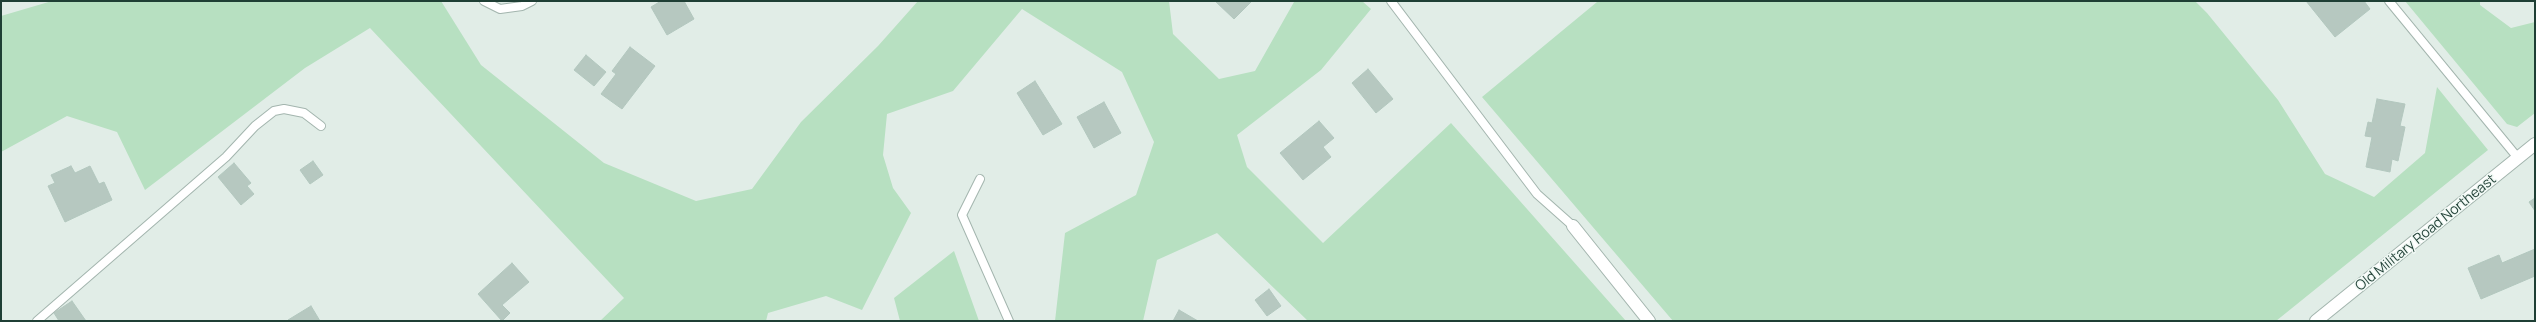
<!DOCTYPE html>
<html>
<head>
<meta charset="utf-8">
<style>
	body { margin:0 }
	#map { position:relative; width:2536px; height:322px; overflow:hidden; background:#e1ede7; font-family:Manrope,sans-serif }
	canvas { display:block }
	.frame { position:absolute; inset:0; border:2px solid #1f3f35; pointer-events:none }
</style>
</head>
<body>
<div id="map">
<canvas width="2536" height="322"></canvas>
<div class="frame"></div>
</div>
<script>
const g = document.querySelector('canvas').getContext('2d');
g.lineJoin = 'round';
function fill(path, color) { g.fillStyle = color; g.fill(path, 'evenodd'); }
const poly = rows => new Path2D(rows.map(r => 'M' + r).join(''));
function stroke(path, color, width, dash) { g.strokeStyle = color; g.lineWidth = width; g.lineCap = dash ? 'butt' : 'round'; g.setLineDash(dash || []); g.stroke(path); }
function drawText(font, color, halo, rows, align = 'center') {
  g.font = font + ' Manrope,sans-serif'; g.lineWidth = 3; g.setLineDash([]); g.textBaseline = 'middle'; g.strokeStyle = halo; g.fillStyle = color; for (const [text, x, y, turn = 0] of rows) {
    g.save(); g.translate(x, y); g.rotate((+turn || 0) * Math.PI / 180); g.textAlign = isNaN(turn) ? turn : align; if (halo) g.strokeText(text, 0, 0); g.fillText(text, 0, 0); g.restore();
  }
}
const green = poly([
	[52,1,441,1,481,65,604,163,696,201,752,189,801,122,878,46,918,1,1169,1,1173,34,1219,79,1255,71,1294,2,1362,1,1371,9,1321,70,1237,135,1247,167,1323,243,1451,123,1626,321,1308,321,1217,233,1157,260,1143,321,1055,321,1065,233,1136,195,1154,142,1122,72,1022,9,953,91,887,114,883,155,893,188,911,213,862,310,826,296,768,313,766,321,600,321,624,298,370,28,305,68,145,190,117,132,67,116,1,152,1,16],
	[1602,1,2195,1,2207,13,2278,100,2325,174,2374,197,2425,153,2437,87,2488,150,2276,321,1673,321,1482,97,1597,2],
	[2405,1,2480,1,2480,5,2511,28,2535,22,2535,113,2517,127,2507,124],
	[954,251,979,321,900,321,894,298]
]);
const building = poly([
	[661,1,684,1,694,19,667,35,651,7,661,1],
	[1215,1,1252,1,1234,19,1215,1],
	[2306,1,2364,1,2370,9,2335,37,2306,1],
	[630,47,655,66,622,109,601,94,616,74,612,71,630,47],
	[586,55,606,72,594,86,574,70,586,55],
	[1368,69,1393,99,1376,113,1352,83,1368,69],
	[1035,81,1062,124,1043,135,1017,93,1035,81],
	[2377,99,2405,104,2400,126,2405,127,2398,161,2392,159,2390,172,2366,167,2372,137,2365,136,2368,122,2372,123,2377,99],
	[1104,102,1121,133,1094,148,1077,117,1104,102],
	[1319,121,1334,138,1323,147,1331,157,1303,180,1280,153,1319,121],
	[313,161,323,175,310,184,300,170,313,161],
	[234,163,251,183,247,186,254,194,241,205,218,177,234,163],
	[71,166,75,173,90,166,99,184,104,182,112,200,65,222,48,186,55,183,51,175,71,166],
	[2535,198,2535,211,2529,202,2535,198],
	[2535,249,2535,276,2481,299,2468,268,2499,255,2502,263,2535,249],
	[512,263,529,282,502,305,510,313,502,321,478,294,512,263],
	[1269,289,1281,306,1267,316,1255,300,1269,289],
	[72,301,86,321,59,321,54,313,72,301],
	[311,306,320,321,289,321,288,320,311,306],
	[1179,310,1198,321,1173,321,1179,310]
]);
const service = poly([
	[484,1,500,9,522,6,532,1],
	[1391,1,1537,194,1573,226],
	[2389,1,2518,158],
	[980,179,962,215,1009,321],
	[37,321,226,157,255,126,274,111,284,109,304,113,321,126]
]);
const minor = poly([
	[1573,226,1649,321],
	[2316,321,2535,144]
]);
const streetNames = [
	["Old Military Road Northeast",2426,233,-39]
];
fill(green, '#b7e0c1');
fill(building, '#b6c8c0');
stroke(building, '#b2c7be', 1);
stroke(service, '#a3b5ae', 10);
stroke(minor, '#a3b5ae', 14);
stroke(service, '#fff', 8);
stroke(minor, '#fff', 12);
drawText('14px', '#1f3f35', '#f1f9f5', streetNames);
</script>
</body>
</html>
